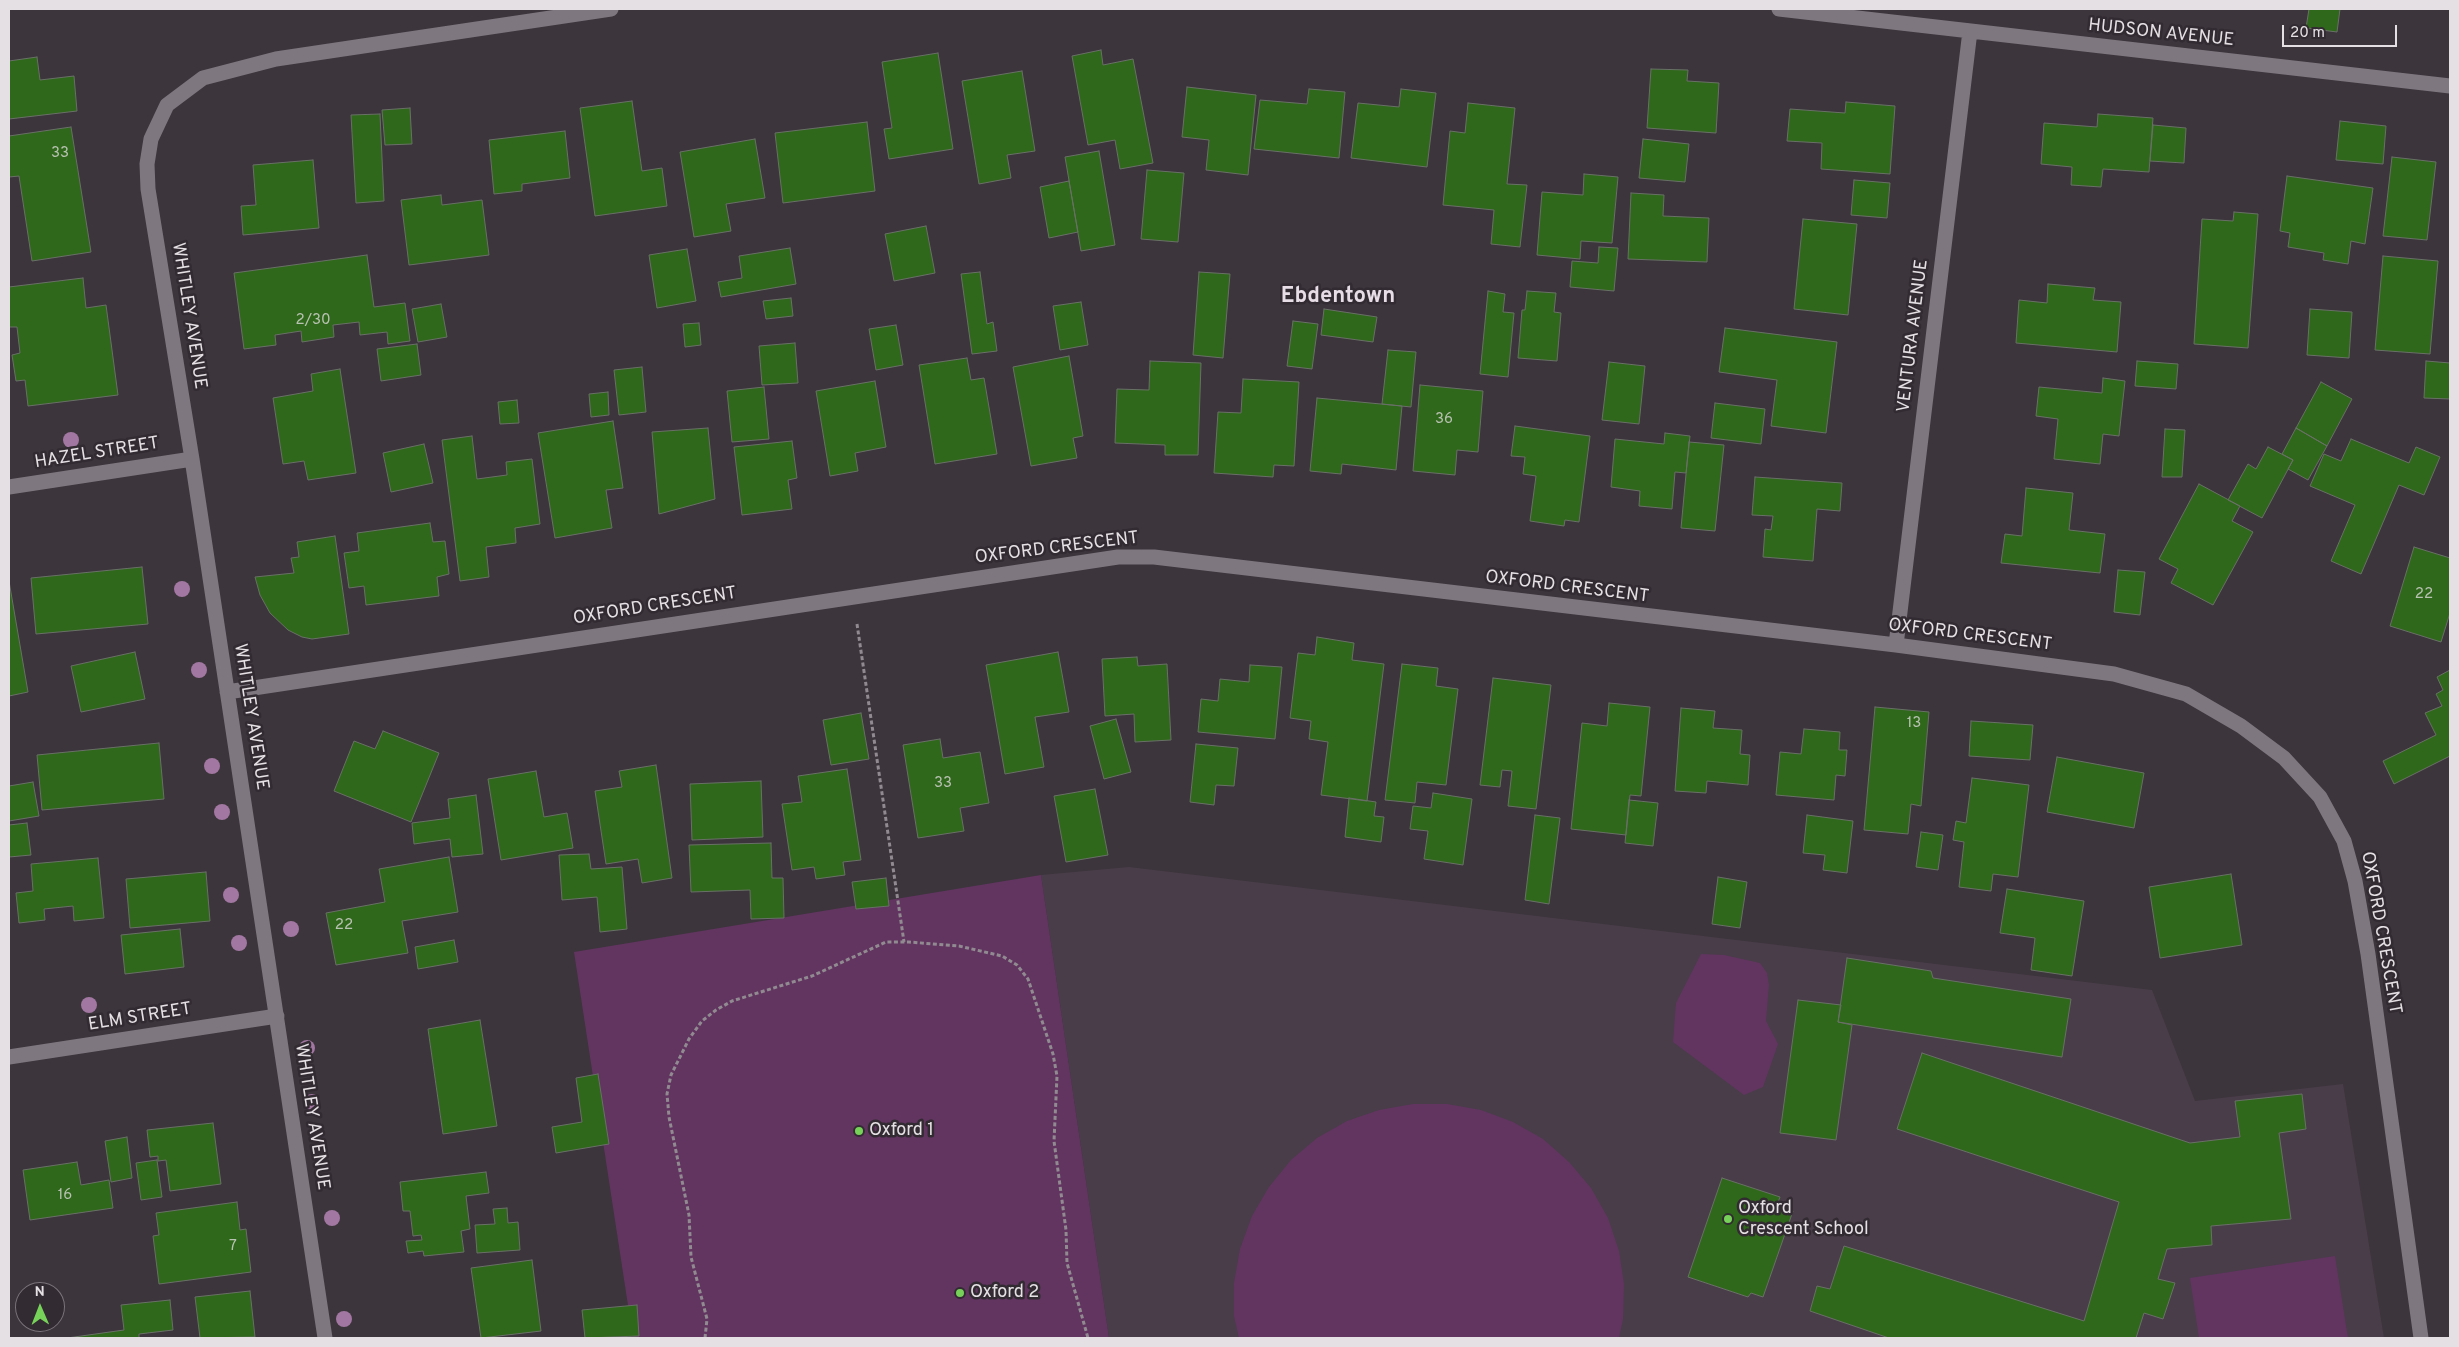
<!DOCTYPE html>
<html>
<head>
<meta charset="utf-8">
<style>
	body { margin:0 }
	#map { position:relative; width:2459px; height:1347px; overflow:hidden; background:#3c353c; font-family:Overpass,sans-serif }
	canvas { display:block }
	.frame { position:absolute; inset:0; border:10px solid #e5e0e4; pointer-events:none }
	.north { position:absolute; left:15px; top:1282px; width:50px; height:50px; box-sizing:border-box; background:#322b32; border:1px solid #7a7379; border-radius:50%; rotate:359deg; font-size:14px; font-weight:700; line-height:20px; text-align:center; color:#e5e0e4 }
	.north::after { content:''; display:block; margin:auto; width:18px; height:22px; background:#77d259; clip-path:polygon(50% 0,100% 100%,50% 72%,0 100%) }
	.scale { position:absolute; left:2282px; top:25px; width:115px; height:22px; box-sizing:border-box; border:2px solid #e5e0e4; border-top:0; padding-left:6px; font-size:15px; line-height:18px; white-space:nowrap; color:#e5e0e4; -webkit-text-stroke:4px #322b32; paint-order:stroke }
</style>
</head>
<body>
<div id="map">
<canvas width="2459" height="1347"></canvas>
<div class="frame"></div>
<div class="north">N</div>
<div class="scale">20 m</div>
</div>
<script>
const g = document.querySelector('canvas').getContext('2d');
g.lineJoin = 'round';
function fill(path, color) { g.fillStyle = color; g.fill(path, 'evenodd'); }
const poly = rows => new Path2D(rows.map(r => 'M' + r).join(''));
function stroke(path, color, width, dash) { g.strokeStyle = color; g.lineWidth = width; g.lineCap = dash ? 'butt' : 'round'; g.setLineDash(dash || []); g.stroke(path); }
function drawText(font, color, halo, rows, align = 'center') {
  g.font = font + ' Overpass,sans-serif'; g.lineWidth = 5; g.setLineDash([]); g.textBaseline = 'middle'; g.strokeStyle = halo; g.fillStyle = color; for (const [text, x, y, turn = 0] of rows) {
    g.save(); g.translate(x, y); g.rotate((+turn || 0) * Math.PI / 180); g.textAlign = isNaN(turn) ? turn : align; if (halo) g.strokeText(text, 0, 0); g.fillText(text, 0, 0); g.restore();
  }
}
const built = poly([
	[1129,867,2152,990,2195,1101,2343,1084,2384,1338,1109,1338,1041,875]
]);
const green = poly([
	[1041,875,1109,1338,633,1338,574,952],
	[1701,954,1724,955,1760,963,1767,973,1769,985,1766,1021,1778,1044,1763,1087,1744,1095,1673,1042,1676,1003],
	[1413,1104,1447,1104,1481,1110,1513,1122,1543,1139,1569,1162,1591,1188,1608,1218,1619,1251,1624,1284,1623,1319,1619,1338,1239,1338,1234,1316,1234,1283,1240,1249,1252,1216,1269,1187,1291,1160,1317,1138,1347,1121,1379,1110],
	[2335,1256,2348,1338,2199,1338,2190,1278]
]);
const building = poly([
	[2309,9,2340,9,2337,32,2306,28,2309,9],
	[1101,50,1103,65,1133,59,1153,163,1120,169,1115,140,1088,145,1072,56,1101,50],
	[938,53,953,149,889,159,884,129,892,128,882,62,938,53],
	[37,57,40,80,74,76,77,111,9,119,9,61,37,57],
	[1651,69,1688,70,1687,81,1719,83,1716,133,1647,128,1651,69],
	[1022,71,1035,151,1007,155,1011,178,979,184,962,81,1022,71],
	[1187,87,1256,95,1248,175,1206,170,1209,140,1182,137,1187,87],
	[1309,89,1345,92,1339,158,1254,149,1260,100,1307,104,1309,89],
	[1401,89,1436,93,1427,167,1351,158,1358,103,1399,107,1401,89],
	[632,101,642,171,662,168,667,206,595,216,580,108,632,101],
	[1846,102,1895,106,1890,174,1821,169,1822,143,1787,141,1790,109,1845,113,1846,102],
	[1468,103,1515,108,1507,184,1527,185,1520,247,1491,244,1494,210,1443,205,1450,131,1465,133,1468,103],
	[410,108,412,144,385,145,382,110,410,108],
	[380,114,384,201,356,203,351,115,380,114],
	[2098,114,2153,118,2149,172,2103,169,2101,187,2071,185,2072,167,2041,164,2044,123,2097,127,2098,114],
	[2340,121,2386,126,2383,164,2336,160,2340,121],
	[867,122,875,191,783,203,775,133,867,122],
	[2153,125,2186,128,2184,163,2150,161,2153,125],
	[71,127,91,252,32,261,19,176,9,177,9,136,71,127],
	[565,131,570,178,522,184,522,191,494,194,489,140,565,131],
	[755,139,765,198,726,204,731,231,694,237,680,152,755,139],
	[1643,139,1689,144,1685,182,1639,178,1643,139],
	[1099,151,1115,245,1081,251,1065,157,1099,151],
	[2392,157,2436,162,2427,240,2383,236,2392,157],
	[313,160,319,228,243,235,241,206,256,205,253,165,313,160],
	[1147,170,1184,173,1178,242,1141,239,1147,170],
	[1584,174,1618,177,1612,243,1581,241,1580,259,1537,255,1542,192,1583,195,1584,174],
	[2287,176,2373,188,2365,244,2351,241,2348,264,2323,260,2324,253,2288,247,2290,233,2280,231,2287,176],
	[1854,180,1890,183,1887,218,1851,215,1854,180],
	[1069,181,1078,232,1049,238,1040,187,1069,181],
	[1631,193,1664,195,1663,216,1709,218,1707,262,1628,259,1631,193],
	[441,195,442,205,482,200,489,255,409,265,401,200,441,195],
	[2234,212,2258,214,2248,348,2194,344,2202,219,2233,221,2234,212],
	[1803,219,1857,224,1848,315,1794,309,1803,219],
	[926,226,935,273,894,281,885,234,926,226],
	[1599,247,1618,248,1614,291,1570,287,1572,261,1598,263,1599,247],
	[790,248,796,284,721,297,718,282,742,278,739,256,790,248],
	[687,249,696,301,657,308,649,255,687,249],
	[367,255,374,307,405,303,410,341,388,344,387,332,360,335,359,322,333,325,334,337,302,342,301,331,275,335,276,345,244,349,234,273,367,255],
	[2383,256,2438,261,2430,354,2375,350,2383,256],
	[980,272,987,324,993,322,997,351,972,354,961,274,980,272],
	[1199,272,1230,274,1223,358,1193,355,1199,272],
	[83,278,86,308,106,305,118,395,28,406,25,380,16,381,12,355,20,353,17,327,9,327,9,287,83,278],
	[2048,284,2095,288,2093,300,2121,302,2117,352,2016,343,2019,300,2047,303,2048,284],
	[1488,291,1505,294,1503,312,1514,313,1508,377,1480,374,1488,291],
	[1527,291,1556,293,1554,312,1561,313,1557,361,1518,358,1522,310,1525,310,1527,291],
	[791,298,793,316,766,319,763,301,791,298],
	[1081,302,1088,345,1060,350,1053,306,1081,302],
	[441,304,447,337,418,342,412,309,441,304],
	[1324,309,1377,317,1373,342,1321,335,1324,309],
	[2310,309,2352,312,2349,358,2307,355,2310,309],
	[1293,321,1318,324,1312,369,1287,366,1293,321],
	[699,323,701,345,685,347,683,324,699,323],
	[896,325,903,365,876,370,869,329,896,325],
	[1725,328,1837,342,1826,433,1771,426,1777,380,1719,372,1725,328],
	[795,343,798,383,762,385,759,346,795,343],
	[417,344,421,375,381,381,377,349,417,344],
	[1388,350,1416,352,1411,407,1382,404,1388,350],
	[1069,356,1083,436,1073,438,1077,458,1031,466,1013,367,1069,356],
	[967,358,971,380,984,378,997,454,935,464,919,365,967,358],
	[1150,361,1201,363,1198,455,1165,455,1165,445,1115,443,1117,389,1149,390,1150,361],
	[2137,361,2178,364,2176,389,2135,386,2137,361],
	[2426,361,2450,363,2450,399,2424,398,2426,361],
	[1609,362,1645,366,1639,424,1602,420,1609,362],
	[642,367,646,412,619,415,614,370,642,367],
	[340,369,356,473,308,480,304,461,283,464,273,398,313,391,311,374,340,369],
	[2103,378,2125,381,2119,436,2103,434,2100,464,2054,459,2058,419,2036,416,2039,387,2102,393,2103,378],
	[1243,379,1299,382,1294,466,1274,465,1273,477,1214,473,1218,412,1241,413,1243,379],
	[875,381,886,447,855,453,858,471,830,476,816,391,875,381],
	[2321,382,2352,399,2327,446,2296,428,2321,382],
	[1420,385,1483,391,1478,452,1457,450,1455,475,1413,471,1420,385],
	[764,387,769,439,732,442,727,391,764,387],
	[608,392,609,415,591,417,589,394,608,392],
	[1317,398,1402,406,1396,470,1342,464,1341,474,1310,471,1317,398],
	[517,400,519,423,500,424,498,402,517,400],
	[1715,403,1765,409,1761,444,1711,438,1715,403],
	[613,421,623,488,606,490,612,528,555,538,538,433,613,421],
	[1515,426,1590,436,1579,522,1565,520,1564,526,1530,521,1536,476,1523,474,1525,457,1511,456,1515,426],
	[708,428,715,499,659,514,652,432,708,428],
	[2296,428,2327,446,2308,480,2288,469,2293,460,2282,454,2296,428],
	[2165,429,2185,430,2182,477,2162,477,2165,429],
	[1665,433,1690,436,1686,473,1675,472,1672,509,1639,506,1640,491,1611,487,1615,439,1664,444,1665,433],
	[472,436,477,479,507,475,506,462,532,459,540,524,515,528,516,543,486,547,489,577,460,581,442,440,472,436],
	[2351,439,2409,463,2416,447,2440,457,2424,495,2399,485,2361,574,2331,561,2355,505,2310,486,2324,454,2341,461,2351,439],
	[792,441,797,478,788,480,792,509,742,515,734,447,792,441],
	[1689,442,1724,445,1715,531,1681,528,1689,442],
	[424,444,433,483,391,492,383,453,424,444],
	[2268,447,2293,460,2262,518,2228,500,2248,464,2256,469,2268,447],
	[1755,477,1842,483,1840,511,1817,509,1813,561,1763,557,1765,529,1771,530,1773,516,1752,515,1755,477],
	[2199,484,2240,506,2232,521,2253,532,2213,605,2171,583,2178,569,2159,559,2199,484],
	[2026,488,2073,493,2069,530,2105,534,2100,573,2001,563,2005,534,2022,536,2026,488],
	[430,523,433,542,445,541,449,574,437,577,439,596,366,605,364,586,349,588,344,553,359,551,357,533,430,523],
	[335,536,349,634,312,639,302,637,288,630,270,613,260,595,255,577,294,573,291,558,299,557,297,542,335,536],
	[2414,547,2450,558,2450,613,2441,642,2390,626,2414,547],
	[142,567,148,624,36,634,31,578,142,567],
	[2118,570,2145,572,2140,615,2114,612,2118,570],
	[9,581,28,692,9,696,9,581],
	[1317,637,1354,643,1352,660,1384,664,1367,801,1321,795,1328,742,1309,739,1311,721,1290,718,1298,653,1315,655,1317,637],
	[135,652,145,699,81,712,71,666,135,652],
	[1058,652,1069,712,1035,717,1044,767,1005,774,986,665,1058,652],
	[1137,657,1138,666,1167,664,1171,740,1135,742,1134,714,1105,716,1102,659,1137,657],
	[1402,664,1438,668,1436,686,1458,689,1446,785,1417,782,1415,803,1385,800,1402,664],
	[1250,665,1282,667,1275,739,1198,732,1201,699,1218,701,1220,679,1249,682,1250,665],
	[2450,670,2450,756,2394,784,2383,761,2436,735,2425,713,2442,706,2436,694,2443,690,2437,677,2450,670],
	[1493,678,1551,685,1536,809,1508,806,1512,771,1502,770,1500,787,1480,785,1493,678],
	[1609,703,1650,707,1641,796,1630,795,1626,835,1571,829,1582,723,1607,726,1609,703],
	[1875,707,1929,712,1921,806,1911,804,1908,834,1864,830,1875,707],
	[1681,708,1715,711,1713,728,1742,730,1740,754,1750,755,1748,785,1707,781,1706,793,1675,791,1681,708],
	[861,713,869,759,831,765,823,720,861,713],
	[1116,719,1131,772,1104,779,1090,726,1116,719],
	[1971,721,2033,725,2030,760,1969,756,1971,721],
	[1804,729,1840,732,1839,750,1847,750,1845,776,1836,775,1834,800,1776,795,1780,752,1801,754,1804,729],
	[383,731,439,753,411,822,334,791,354,741,375,749,383,731],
	[940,739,943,758,980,752,989,803,960,808,964,831,918,838,903,745,940,739],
	[159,743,164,799,42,810,37,755,159,743],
	[1196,744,1238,748,1234,786,1216,785,1214,805,1190,802,1196,744],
	[2057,757,2144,773,2134,828,2047,812,2057,757],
	[656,765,672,878,642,883,638,859,606,864,595,791,622,787,619,771,656,765],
	[847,769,861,860,843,862,845,875,816,879,814,867,792,870,782,804,802,802,798,776,847,769],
	[536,771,544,817,567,813,573,848,501,860,488,779,536,771],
	[1972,778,2029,785,2018,877,1993,874,1991,891,1959,887,1964,842,1953,840,1956,821,1966,823,1972,778],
	[761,781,763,837,692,840,690,784,761,781],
	[33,782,39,816,9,821,9,786,33,782],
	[1095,789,1108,855,1066,862,1054,796,1095,789],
	[1433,793,1472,799,1463,865,1424,859,1428,831,1410,829,1413,806,1431,808,1433,793],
	[476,795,483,854,452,857,450,839,414,844,412,823,450,818,448,799,476,795],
	[1349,798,1376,802,1374,816,1384,817,1381,842,1345,837,1349,798],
	[1629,800,1658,803,1653,846,1625,843,1629,800],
	[1535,815,1560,818,1549,904,1525,900,1535,815],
	[1807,815,1853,821,1847,873,1823,870,1825,855,1803,853,1807,815],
	[27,823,31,855,9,857,9,825,27,823],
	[1921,832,1943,835,1938,870,1916,867,1921,832],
	[771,843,772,878,783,878,784,918,751,919,750,890,691,892,689,845,771,843],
	[589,854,591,869,622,867,627,929,600,932,597,897,562,900,559,855,589,854],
	[449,857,458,912,402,921,408,953,336,965,326,913,385,902,379,869,449,857],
	[98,858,104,918,74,921,73,906,44,909,45,920,19,923,16,893,33,891,31,864,98,858],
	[206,872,210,921,130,928,126,879,206,872],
	[2231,874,2242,945,2160,958,2149,887,2231,874],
	[1718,877,1747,882,1740,928,1712,924,1718,877],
	[886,878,889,906,856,909,852,882,886,878],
	[2007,889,2084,901,2072,976,2031,970,2035,938,2000,933,2007,889],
	[180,929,184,967,125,974,121,935,180,929],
	[454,940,458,962,418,969,415,947,454,940],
	[1847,958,1931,971,1933,978,2071,999,2062,1057,1838,1022,1847,958],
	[1798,1000,1841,1005,1838,1022,1852,1025,1836,1140,1780,1133,1798,1000],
	[480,1020,497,1126,443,1134,428,1029,480,1020],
	[1922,1053,2190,1143,2240,1137,2235,1101,2302,1094,2306,1129,2279,1133,2291,1219,2211,1226,2212,1245,2167,1249,2158,1279,2175,1283,2163,1319,2144,1313,2136,1338,1889,1338,1810,1311,1817,1286,1830,1289,1844,1246,2084,1321,2119,1202,1897,1129,1922,1053],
	[598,1074,609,1144,556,1153,552,1127,582,1122,576,1078,598,1074],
	[213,1123,221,1184,170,1191,166,1160,158,1161,158,1156,150,1157,147,1130,213,1123],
	[127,1137,132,1178,111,1182,105,1141,127,1137],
	[157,1160,162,1197,141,1200,136,1163,157,1160],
	[77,1162,81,1185,109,1180,113,1208,30,1220,23,1170,77,1162],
	[486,1172,489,1193,466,1196,470,1229,461,1231,464,1252,424,1256,423,1251,408,1253,406,1241,422,1240,421,1235,413,1236,410,1211,403,1211,400,1182,486,1172],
	[1722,1178,1780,1197,1777,1205,1793,1211,1763,1297,1751,1293,1748,1297,1688,1277,1722,1178],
	[237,1202,240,1230,246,1229,251,1272,159,1284,153,1236,159,1235,156,1213,237,1202],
	[507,1208,508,1223,518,1222,520,1250,477,1253,475,1225,495,1224,493,1209,507,1208],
	[532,1260,541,1331,481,1338,471,1268,532,1260],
	[250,1291,255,1337,200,1338,195,1297,250,1291],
	[170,1300,173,1330,139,1334,139,1338,67,1338,124,1330,121,1305,170,1300],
	[637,1305,639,1336,585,1338,582,1310,637,1305]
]);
const path = poly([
	[857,624,904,942],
	[705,1338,707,1319,691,1257,689,1215,669,1117,667,1094,671,1075,689,1039,702,1021,716,1010,732,1001,812,976,886,942,909,942,959,946,1002,956,1017,965,1028,979,1053,1054,1057,1076,1054,1141,1066,1230,1067,1263,1088,1338]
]);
const minor = poly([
	[1779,9,2450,86],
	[9,487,192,459],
	[1896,645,1970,31],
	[227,692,1118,557,1154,557,1896,645,2114,674,2186,694,2241,726,2284,758,2320,797,2344,841,2355,881,2368,954,2421,1338],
	[9,1057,277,1016],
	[325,1338,192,459,148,189,147,164,151,139,167,105,203,78,276,59,611,9]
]);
const trees = [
	[71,440],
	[182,589],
	[199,670],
	[212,766],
	[222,812],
	[231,895],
	[291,929],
	[239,943],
	[89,1005],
	[307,1048],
	[312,1102],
	[332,1218],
	[344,1319]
];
const markers = [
	[859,1131,5,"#77d259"],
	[1728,1219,5,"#77d259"],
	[960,1293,5,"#77d259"]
];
const numberNames = [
	["33",60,154],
	["2/30",313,321],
	["36",1444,420],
	["22",2424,595],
	["13",1914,724],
	["33",943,784],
	["22",344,926],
	["16",65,1196],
	["7",233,1247]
];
const streetNames = [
	["HUDSON AVENUE",2161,34,6],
	["WHITLEY AVENUE",188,316,81],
	["VENTURA AVENUE",1914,336,-83],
	["HAZEL STREET",97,454,-9],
	["OXFORD CRESCENT",1057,549,-7],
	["OXFORD CRESCENT",1567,588,7],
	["OXFORD CRESCENT",655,607,-9],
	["OXFORD CRESCENT",1970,636,7],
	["WHITLEY AVENUE",250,717,81],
	["OXFORD CRESCENT",2380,933,80],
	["ELM STREET",140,1018,-9],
	["WHITLEY AVENUE",311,1117,81]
];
const poiNames = [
	["Oxford 1",869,1131],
	["Oxford",1738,1209],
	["Crescent School",1738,1230],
	["Oxford 2",970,1293]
];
const districtNames = [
	["Ebdentown",1338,298]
];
fill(built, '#493d49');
fill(green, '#613560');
fill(building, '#2f681a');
stroke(building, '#697067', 1);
stroke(path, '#918b91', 3, [4, 2.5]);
stroke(minor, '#7f777f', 15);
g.fillStyle = '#a277a1';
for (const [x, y] of trees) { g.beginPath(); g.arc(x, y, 8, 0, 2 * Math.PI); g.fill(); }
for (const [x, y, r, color] of markers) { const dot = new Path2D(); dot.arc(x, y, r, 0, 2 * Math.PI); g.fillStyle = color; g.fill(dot); stroke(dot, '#322b32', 2); }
drawText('15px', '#b8c2b2', null, numberNames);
drawText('18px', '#e5e0e4', '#322b32', streetNames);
drawText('18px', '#e5e0e4', '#322b32', poiNames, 'left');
drawText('bold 22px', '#e6dde6', '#322b32', districtNames);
</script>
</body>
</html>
